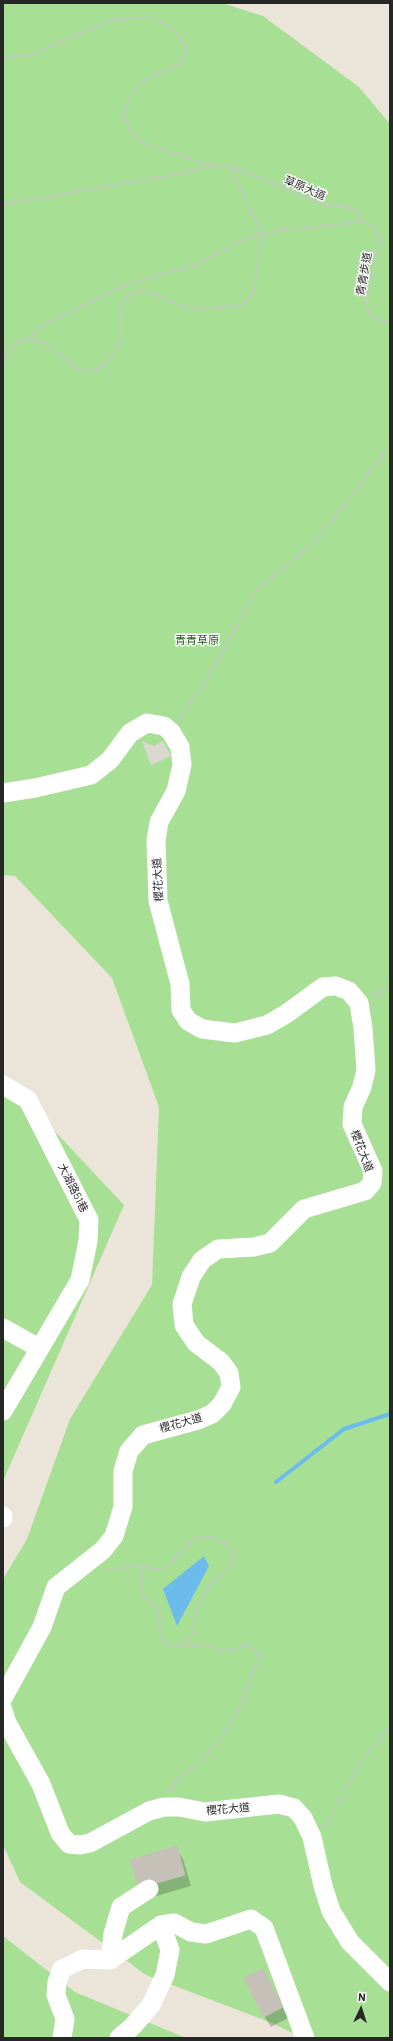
<!DOCTYPE html>
<html>
<head>
<meta charset="utf-8">
<style>
	body { margin:0 }
	#map { position:relative; width:393px; height:2041px; overflow:hidden; background:#eae4d9; font-family:Barlow,sans-serif }
	canvas { display:block }
	.frame { position:absolute; inset:0; border:4px solid #272727; pointer-events:none }
	.north { position:absolute; left:341px; top:1989px; width:40px; height:40px; -webkit-text-stroke:3px #fff; paint-order:stroke; rotate:4deg; font-size:11px; font-weight:700; line-height:16px; text-align:center; color:#272727 }
	.north::after { content:''; display:block; margin:auto; width:14px; height:18px; background:#272727; clip-path:polygon(50% 0,100% 100%,50% 72%,0 100%) }
</style>
</head>
<body>
<div id="map">
<canvas width="393" height="2041"></canvas>
<div class="frame"></div>
<div class="north">N</div>
</div>
<script>
const g = document.querySelector('canvas').getContext('2d');
g.lineJoin = 'round';
function fill(path, color) { g.fillStyle = color; g.fill(path, 'evenodd'); }
const poly = rows => new Path2D(rows.map(r => 'M' + r).join(''));
function stroke(path, color, width, dash) { g.strokeStyle = color; g.lineWidth = width; g.lineCap = dash ? 'butt' : 'round'; g.setLineDash(dash || []); g.stroke(path); }
function drawText(font, color, halo, rows, align = 'center') {
  g.font = font + ' Barlow,"Noto Sans TC",sans-serif'; g.lineWidth = 3; g.setLineDash([]); g.textBaseline = 'middle'; g.strokeStyle = halo; g.fillStyle = color; for (const [text, x, y, turn = 0] of rows) {
    g.save(); g.translate(x, y); g.rotate((+turn || 0) * Math.PI / 180); g.textAlign = isNaN(turn) ? turn : align; if (halo) g.strokeText(text, 0, 0); g.fillText(text, 0, 0); g.restore();
  }
}
const green = poly([
	[3,3,222,3,263,16,359,87,390,124,390,2038,303,2038,272,2023,146,1975,20,1882,3,1845,3,1579,27,1539,70,1419,152,1285,159,1107,112,978,15,876,3,875],
	[3,1076,124,1205,3,1481],
	[3,1936,75,1992,186,2038,3,2038]
]);
const plaza = poly([
	[142,741,154,746,163,741,171,756,151,765]
]);
const water = poly([
	[204,1556,209,1566,177,1626,163,1589]
]);
const shadow = poly([
	[176,1848,183,1859,191,1886,146,1899],
	[269,1981,288,2018,271,2027,264,2016]
]);
const stream = poly([
	[276,1482,344,1429,390,1414]
]);
const building = poly([
	[177,1846,185,1875,139,1888,130,1860,177,1846],
	[263,1969,283,2007,264,2017,244,1978,263,1969]
]);
const path = poly([
	[3,58,33,54,111,20,151,18,169,25,185,43,186,52,182,63,148,78,136,87,126,106,124,116,136,138,152,146,184,157,214,165,236,168,327,206,344,206,355,209,364,222,376,229,380,237,367,293,367,307,371,317,390,323],
	[231,167,262,234],
	[3,204,184,173,213,165],
	[30,339,40,327,110,292,134,282,198,264,240,241,280,230,363,222],
	[3,369,6,354,12,347,20,341,30,339,47,344,79,369,89,371,99,369,111,358,118,348,121,339,121,308,125,297,134,292,145,291,185,307,203,309,238,306,248,301,254,290,262,234],
	[179,720,209,676,256,591,314,543,390,446],
	[372,996,390,988],
	[106,1569,141,1566,160,1569,169,1565,192,1540,200,1537,210,1537,218,1539,228,1545,233,1552,234,1559,232,1566,209,1586,197,1608,193,1632,189,1640,183,1644,168,1644,163,1640,160,1634,159,1609,145,1597,142,1592,141,1566],
	[169,1791,177,1780,199,1762,221,1739,239,1709,260,1653,249,1644,223,1652,207,1644,194,1646,183,1645],
	[325,1827,356,1769,390,1725]
]);
const minor = poly([
	[3,793,35,788,91,775,110,760,130,733,147,723,164,726,171,732,180,747,182,765,176,791,159,822,156,840,158,901,180,984,181,1010,188,1021,202,1029,235,1033,267,1025,286,1014,323,987,336,986,349,991,359,1003,363,1028,366,1070,362,1087,353,1107,352,1124,373,1171,372,1183,365,1191,304,1209,270,1243,254,1247,218,1249,202,1260,191,1277,182,1304,184,1325,196,1343,221,1362,229,1373,231,1387,222,1404,212,1414,198,1420,143,1435,129,1451,123,1471,123,1507,114,1536,103,1550,56,1587,42,1627,3,1698],
	[3,1085,28,1100,89,1220,88,1241,80,1280,3,1411],
	[3,1328,39,1348],
	[3,1516,3,1518],
	[3,1710,7,1723,41,1784,60,1833,69,1844,80,1845,90,1843,149,1811,164,1807,179,1807,205,1812,279,1804,294,1808,303,1818,312,1837,323,1886,331,1911,350,1942,390,1982],
	[110,1960,113,1934,121,1907,149,1889],
	[62,2038,65,2019,56,1995,57,1982,62,1969,83,1959,110,1960,161,1925,174,1923,191,1932,206,1934,251,1919,264,1928,305,2038],
	[119,2038,133,2026,151,2005,165,1975,170,1950,161,1925]
]);
const streetNames = [
	["草原大道",305,188,23],
	["青青步道",364,274,-80],
	["櫻花大道",158,880,-93],
	["櫻花大道",362,1151,69],
	["大湖路51巷",73,1188,63],
	["櫻花大道",181,1423,-16],
	["櫻花大道",228,1809,-5]
];
const parkNames = [
	["青青草原",197,640]
];
fill(green, '#a7e095');
fill(plaza, '#dad7cf');
fill(water, '#6cbceb');
fill(shadow, '#0003');
stroke(stream, '#6cbceb', 4);
fill(building, '#c5c1b9');
stroke(building, '#c5c0b3', 1);
stroke(path, '#c7c7c7', 2.5, [3, 2]);
stroke(minor, '#fff', 19);
drawText('11px', '#272727', '#fff', streetNames);
drawText('11px', '#22611a', '#fff', parkNames);
</script>
</body>
</html>
